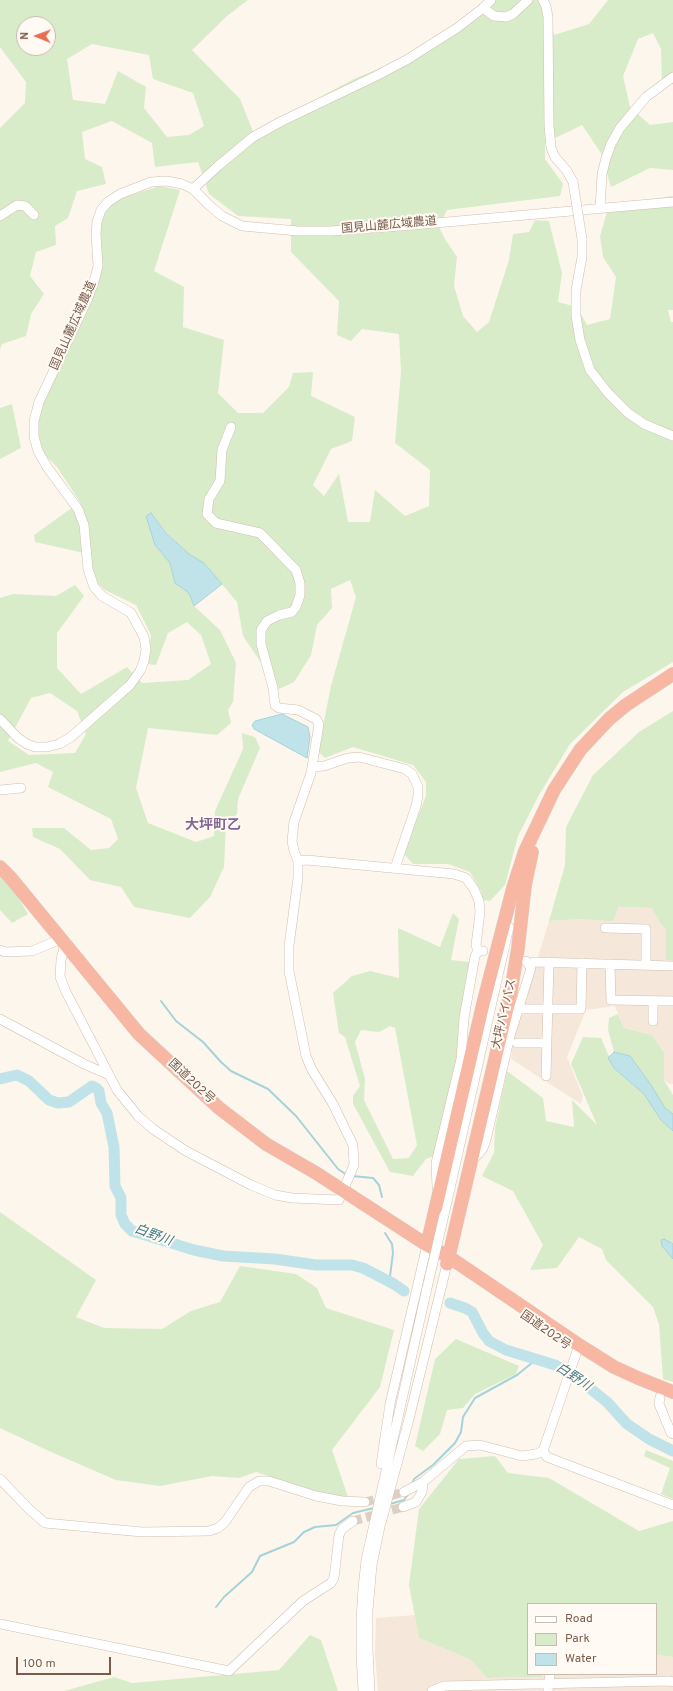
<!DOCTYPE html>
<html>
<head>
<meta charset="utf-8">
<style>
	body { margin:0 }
	#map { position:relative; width:673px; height:1691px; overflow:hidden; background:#fdf6ec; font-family:Overpass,sans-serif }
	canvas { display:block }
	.legend { position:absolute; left:527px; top:1603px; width:130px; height:72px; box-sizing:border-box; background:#fffaf3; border:1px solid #cabbb1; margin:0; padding:5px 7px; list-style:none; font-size:12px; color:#7a5c4d }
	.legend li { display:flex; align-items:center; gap:8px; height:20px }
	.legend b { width:20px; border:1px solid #cabbb1 }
	.north { position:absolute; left:16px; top:16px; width:40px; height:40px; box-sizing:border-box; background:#fffaf3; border:1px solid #cabbb1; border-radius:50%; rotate:271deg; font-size:11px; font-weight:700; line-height:16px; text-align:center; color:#7a5c4d }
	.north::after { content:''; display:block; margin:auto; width:14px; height:18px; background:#e76f51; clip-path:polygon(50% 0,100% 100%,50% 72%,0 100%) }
	.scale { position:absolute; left:16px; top:1657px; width:95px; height:18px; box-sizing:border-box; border:2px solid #7a5c4d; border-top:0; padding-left:5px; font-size:12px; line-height:14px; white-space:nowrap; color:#7a5c4d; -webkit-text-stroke:3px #fffaf3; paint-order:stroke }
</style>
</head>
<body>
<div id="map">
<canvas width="673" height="1691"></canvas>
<ul class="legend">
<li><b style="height:5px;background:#fff"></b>Road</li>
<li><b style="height:11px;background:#d8ecc9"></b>Park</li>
<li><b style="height:11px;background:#bfe3e8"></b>Water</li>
</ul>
<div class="north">N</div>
<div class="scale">100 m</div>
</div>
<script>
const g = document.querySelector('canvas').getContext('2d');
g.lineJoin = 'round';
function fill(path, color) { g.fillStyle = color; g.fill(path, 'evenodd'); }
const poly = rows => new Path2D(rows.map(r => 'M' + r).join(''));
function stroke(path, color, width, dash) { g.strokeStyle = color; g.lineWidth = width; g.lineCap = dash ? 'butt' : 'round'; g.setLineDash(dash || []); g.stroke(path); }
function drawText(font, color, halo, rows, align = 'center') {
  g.font = font + ' Overpass,"Noto Sans JP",sans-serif'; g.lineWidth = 4; g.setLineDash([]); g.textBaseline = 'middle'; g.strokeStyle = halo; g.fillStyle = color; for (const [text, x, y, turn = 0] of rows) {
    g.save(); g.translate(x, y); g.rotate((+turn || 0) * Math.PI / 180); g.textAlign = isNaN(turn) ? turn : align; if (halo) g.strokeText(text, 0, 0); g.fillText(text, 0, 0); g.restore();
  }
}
const residential = poly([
	[618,907,653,908,659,921,666,930,666,960,673,961,673,1084,669,1084,664,1080,664,1052,652,1035,624,1028,615,1006,586,1010,567,1057,583,1097,581,1104,511,1059,514,1036,549,921,581,919],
	[415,1615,419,1638,471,1660,487,1678,541,1677,542,1674,656,1674,656,1655,673,1657,673,1691,378,1691,375,1654,376,1618]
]);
const green = poly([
	[0,0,248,0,227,16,192,50,240,99,256,139,298,109,354,79,437,44,477,18,496,0,546,0,554,35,589,24,608,0,673,0,673,84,662,87,661,49,653,33,638,39,623,76,630,107,650,125,673,122,673,170,650,168,611,187,601,153,582,125,545,143,545,159,563,184,560,196,447,210,439,227,445,239,457,257,454,286,463,316,477,332,489,322,509,260,513,234,529,232,535,220,549,221,562,273,558,302,577,307,587,325,610,319,616,277,603,257,600,236,609,205,673,196,673,310,668,310,671,322,673,322,673,662,623,692,570,744,539,795,518,836,505,885,490,901,483,900,481,891,470,872,448,864,413,864,403,853,426,796,426,782,413,765,353,747,325,758,318,751,331,686,356,597,350,580,331,589,332,608,317,625,311,655,294,682,279,689,243,636,237,602,204,563,189,554,166,532,151,513,146,516,155,545,170,563,175,583,189,593,194,606,220,630,236,663,233,702,228,710,231,723,217,735,148,728,136,788,148,823,196,842,214,836,215,811,243,749,242,733,255,737,260,748,238,799,237,814,226,825,224,867,210,897,190,918,134,907,121,887,90,880,60,849,33,837,32,828,64,828,91,850,109,848,118,839,111,819,48,787,53,772,36,763,0,772,0,598,13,594,56,596,75,585,84,596,57,633,57,668,81,694,127,667,142,683,188,680,211,664,201,635,187,622,168,633,156,665,147,664,151,635,136,605,105,590,85,572,84,553,35,542,34,535,80,502,57,467,38,448,30,428,91,301,98,261,96,225,112,201,160,186,180,190,154,271,184,287,183,327,224,340,218,393,238,413,263,413,289,387,293,373,313,372,311,396,355,417,352,441,331,449,313,485,324,496,339,474,348,522,370,522,375,490,405,516,429,506,430,470,395,443,401,371,399,334,362,329,351,341,337,335,339,301,291,252,291,219,238,216,209,194,198,162,155,167,152,143,112,121,82,132,85,159,102,167,106,184,77,191,68,218,55,226,56,245,36,252,30,276,44,294,31,314,26,336,2,344,0,349,0,128,25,103,26,82,0,47],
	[24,24,48,24,48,48,24,48],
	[92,44,149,55,153,79,193,93,204,126,189,135,167,137,144,108,146,87,118,71,105,104,73,100,67,59],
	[50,693,77,711,86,734,75,753,29,755,8,741,31,698],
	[12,404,21,448,0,459,0,408],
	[673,711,673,961,666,960,666,930,659,921,652,908,618,907,613,921,581,919,549,921,565,865,566,827,593,775,639,732],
	[0,877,12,887,28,914,12,923,0,910],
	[453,913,459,919,451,960,469,962,460,1020,457,1061,434,1156,426,1159,413,1176,390,1172,353,1104,353,1096,360,1086,345,1037,339,1033,333,993,352,976,370,971,399,978,398,928,440,947],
	[390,1026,395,1028,417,1145,409,1158,393,1159,364,1100,365,1079,355,1042,361,1030,379,1032],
	[618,1014,624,1028,652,1035,664,1052,664,1080,673,1095,673,1114,665,1108,651,1085,630,1056,614,1052,608,1030,609,1018],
	[583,1037,601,1038,614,1068,644,1094,661,1120,673,1131,673,1244,664,1239,662,1246,673,1259,673,1382,663,1379,659,1324,653,1307,606,1260,602,1249,579,1237,557,1268,530,1270,543,1245,513,1191,482,1176,494,1153,495,1128,507,1071,543,1098,546,1121,574,1127,572,1100,597,1125,571,1064],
	[0,1212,96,1280,76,1317,104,1328,162,1329,191,1311,220,1302,240,1266,296,1274,317,1288,326,1308,394,1330,380,1387,332,1450,348,1497,317,1493,256,1472,239,1478,212,1476,160,1486,116,1480,51,1452,0,1428],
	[456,1339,519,1366,516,1374,475,1394,463,1408,447,1410,440,1434,423,1451,415,1446,435,1359],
	[646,1450,673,1461,673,1499,661,1494,670,1468,644,1456],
	[495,1456,508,1473,549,1478,639,1531,673,1521,673,1657,656,1655,656,1604,528,1604,528,1674,542,1674,541,1677,487,1678,471,1660,419,1638,409,1585,419,1509,459,1459],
	[310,1635,321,1640,338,1691,64,1691,114,1677,132,1683,279,1670]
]);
const water = poly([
	[151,513,166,533,189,554,204,563,222,584,194,606,189,593,175,583,170,563,155,545,146,516,151,513],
	[282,714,308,727,310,737,307,758,254,729,252,725,255,721,282,714],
	[614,1052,630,1056,651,1085,665,1108,673,1114,673,1131,661,1120,644,1094,614,1068,608,1058,614,1052],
	[664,1239,673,1244,673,1259,662,1246,661,1240,664,1239]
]);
const stream = poly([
	[161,1001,176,1021,203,1042,221,1062,231,1071,268,1089,296,1116,338,1169,347,1175],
	[352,1176,373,1178,379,1185,382,1197],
	[385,1233,392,1244,393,1253,390,1276,394,1284],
	[412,1485,414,1479,433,1465,455,1443,461,1432,463,1417,475,1398,517,1375,538,1358],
	[390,1504,404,1500,409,1493],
	[216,1607,224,1597,252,1572,260,1556,294,1542,304,1532,315,1527,336,1525,353,1513,374,1508]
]);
const river = poly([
	[0,1079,17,1075,29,1081,49,1100,58,1103,69,1102,92,1086,96,1088,99,1091,101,1103,107,1113,114,1147,115,1186,121,1198,121,1215,125,1224,132,1231,194,1250,223,1256,275,1259,316,1265,352,1265,363,1268,394,1284,404,1291],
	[450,1303,465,1308,472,1312,483,1333,489,1341,506,1350,555,1365,577,1378,607,1402,627,1424,649,1439,673,1451]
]);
const minorTunnel = poly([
	[365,1502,404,1492],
	[353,1521,403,1507]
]);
const minor = poly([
	[543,0,546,6,548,17,549,125,551,148,555,157,567,171,573,182],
	[483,8,494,16,506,17,513,14,528,0],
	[193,189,218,166,253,137,282,121,376,76,408,59,457,28,483,8,491,0],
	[600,208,602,174,606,158,611,144,620,128,646,97,673,77],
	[0,216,17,205,25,206,34,215],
	[582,239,582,257,576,290,576,316,580,340,590,370,608,393,628,413,644,424,673,436],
	[0,719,18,738,27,744,35,747,47,747,59,744,71,737,130,685,140,671,144,661,146,649,144,637,131,613,102,596,94,587,88,569,84,525,78,509,47,467,38,451,34,437,34,421,39,402,88,298,95,278,98,266,96,234,97,222,101,210,108,202,120,194,151,182,167,181,182,184,193,189,209,205,222,216,242,226,298,231,331,231,413,225,673,202],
	[312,767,324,766,348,758,359,757,405,769,412,774,418,787,418,796,416,806,395,868],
	[0,790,21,788],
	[298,861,307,860,454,874,466,878,474,889,479,901,480,912,476,945,478,951],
	[605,928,646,929,646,965],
	[65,943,61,960,60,977,66,992,117,1090,138,1116,153,1129,186,1151,251,1185,275,1195,292,1198,339,1200,354,1165,353,1145,333,1104,312,1070,306,1056,289,971,289,946,298,878,298,861,294,851,292,841,294,822,311,773,319,724,316,719,298,710,279,708,275,705,273,688,261,644,261,630,267,621,279,615,292,612,296,607,300,595,300,583,296,570,260,533,216,523,207,514,209,499,220,481,222,450,231,427],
	[0,950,5,952,32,951,61,939],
	[529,964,534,962,673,966],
	[610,964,611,1000,673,1001],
	[519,1009,581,1009,582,963],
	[0,1019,84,1064,109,1075],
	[653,1021,653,1001],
	[517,1043,547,1043],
	[546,1076,549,962],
	[473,1160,483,1148,486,1140,510,1036,531,968,526,961],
	[437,1187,436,1163,461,1059,464,1018,475,956,478,951,483,951],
	[444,1215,509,927],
	[579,1345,543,1451,547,1457,673,1505],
	[660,1397,659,1404,671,1433,673,1434],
	[381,1464,390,1404,427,1245],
	[0,1479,29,1509,45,1523,142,1532,209,1531,218,1528,225,1522,249,1487,259,1481,269,1481,316,1496,342,1501,365,1502],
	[404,1492,423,1482,466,1446,480,1445,522,1456,536,1454,543,1451],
	[403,1507,416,1502,422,1492,423,1482],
	[381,1523,409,1419,447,1264],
	[0,1624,229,1671,303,1601,331,1583,334,1578,339,1535,342,1529,353,1521],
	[363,1691,361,1654,361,1620,363,1588,366,1560,427,1288],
	[370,1691,368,1649,368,1610,372,1565,382,1517],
	[432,1691,444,1686,669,1681,673,1682],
	[548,1691,550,1674]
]);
const highway = poly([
	[0,867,10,877,139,1034,219,1108,266,1144,316,1173,427,1245,449,1257,579,1345,614,1367,638,1378,673,1392],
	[427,1245,483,1004,513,888,525,851,554,790,580,750,609,719,626,705,673,674],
	[447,1264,511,991,518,948,525,885,532,852]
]);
const minorBridge = poly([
	[573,182,582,239],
	[427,1288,444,1215]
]);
const streetNames = [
	["国見山麓広域農道",389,226,-5],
	["国見山麓広域農道",74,326,-66],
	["大坪バイパス",505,1014,-77],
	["国道202号",191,1082,43],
	["国道202号",545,1331,35]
];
const waterNames = [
	["白野川",153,1236,20],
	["白野川",573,1378,33]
];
const quarterNames = [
	["大坪町乙",213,826]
];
fill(residential, '#f5e8da');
fill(green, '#d8ecc9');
fill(water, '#bfe3e8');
stroke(water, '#a5d3da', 1);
stroke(stream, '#a5d3da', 2);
stroke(river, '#bfe3e8', 11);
stroke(minorTunnel, '#dcd0c4', 9, [9, 4.5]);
stroke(minor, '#d1beb0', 10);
stroke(highway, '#dad1cd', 14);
stroke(minor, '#fff', 9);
stroke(highway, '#f7b7a3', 13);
stroke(minorBridge, '#d1beb0', 10, []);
stroke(minorBridge, '#fff', 9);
drawText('12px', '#7a5c4d', '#fffaf3', streetNames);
drawText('italic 13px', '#437c86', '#fffaf3', waterNames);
drawText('bold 14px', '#846695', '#fffaf3', quarterNames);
</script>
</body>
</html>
